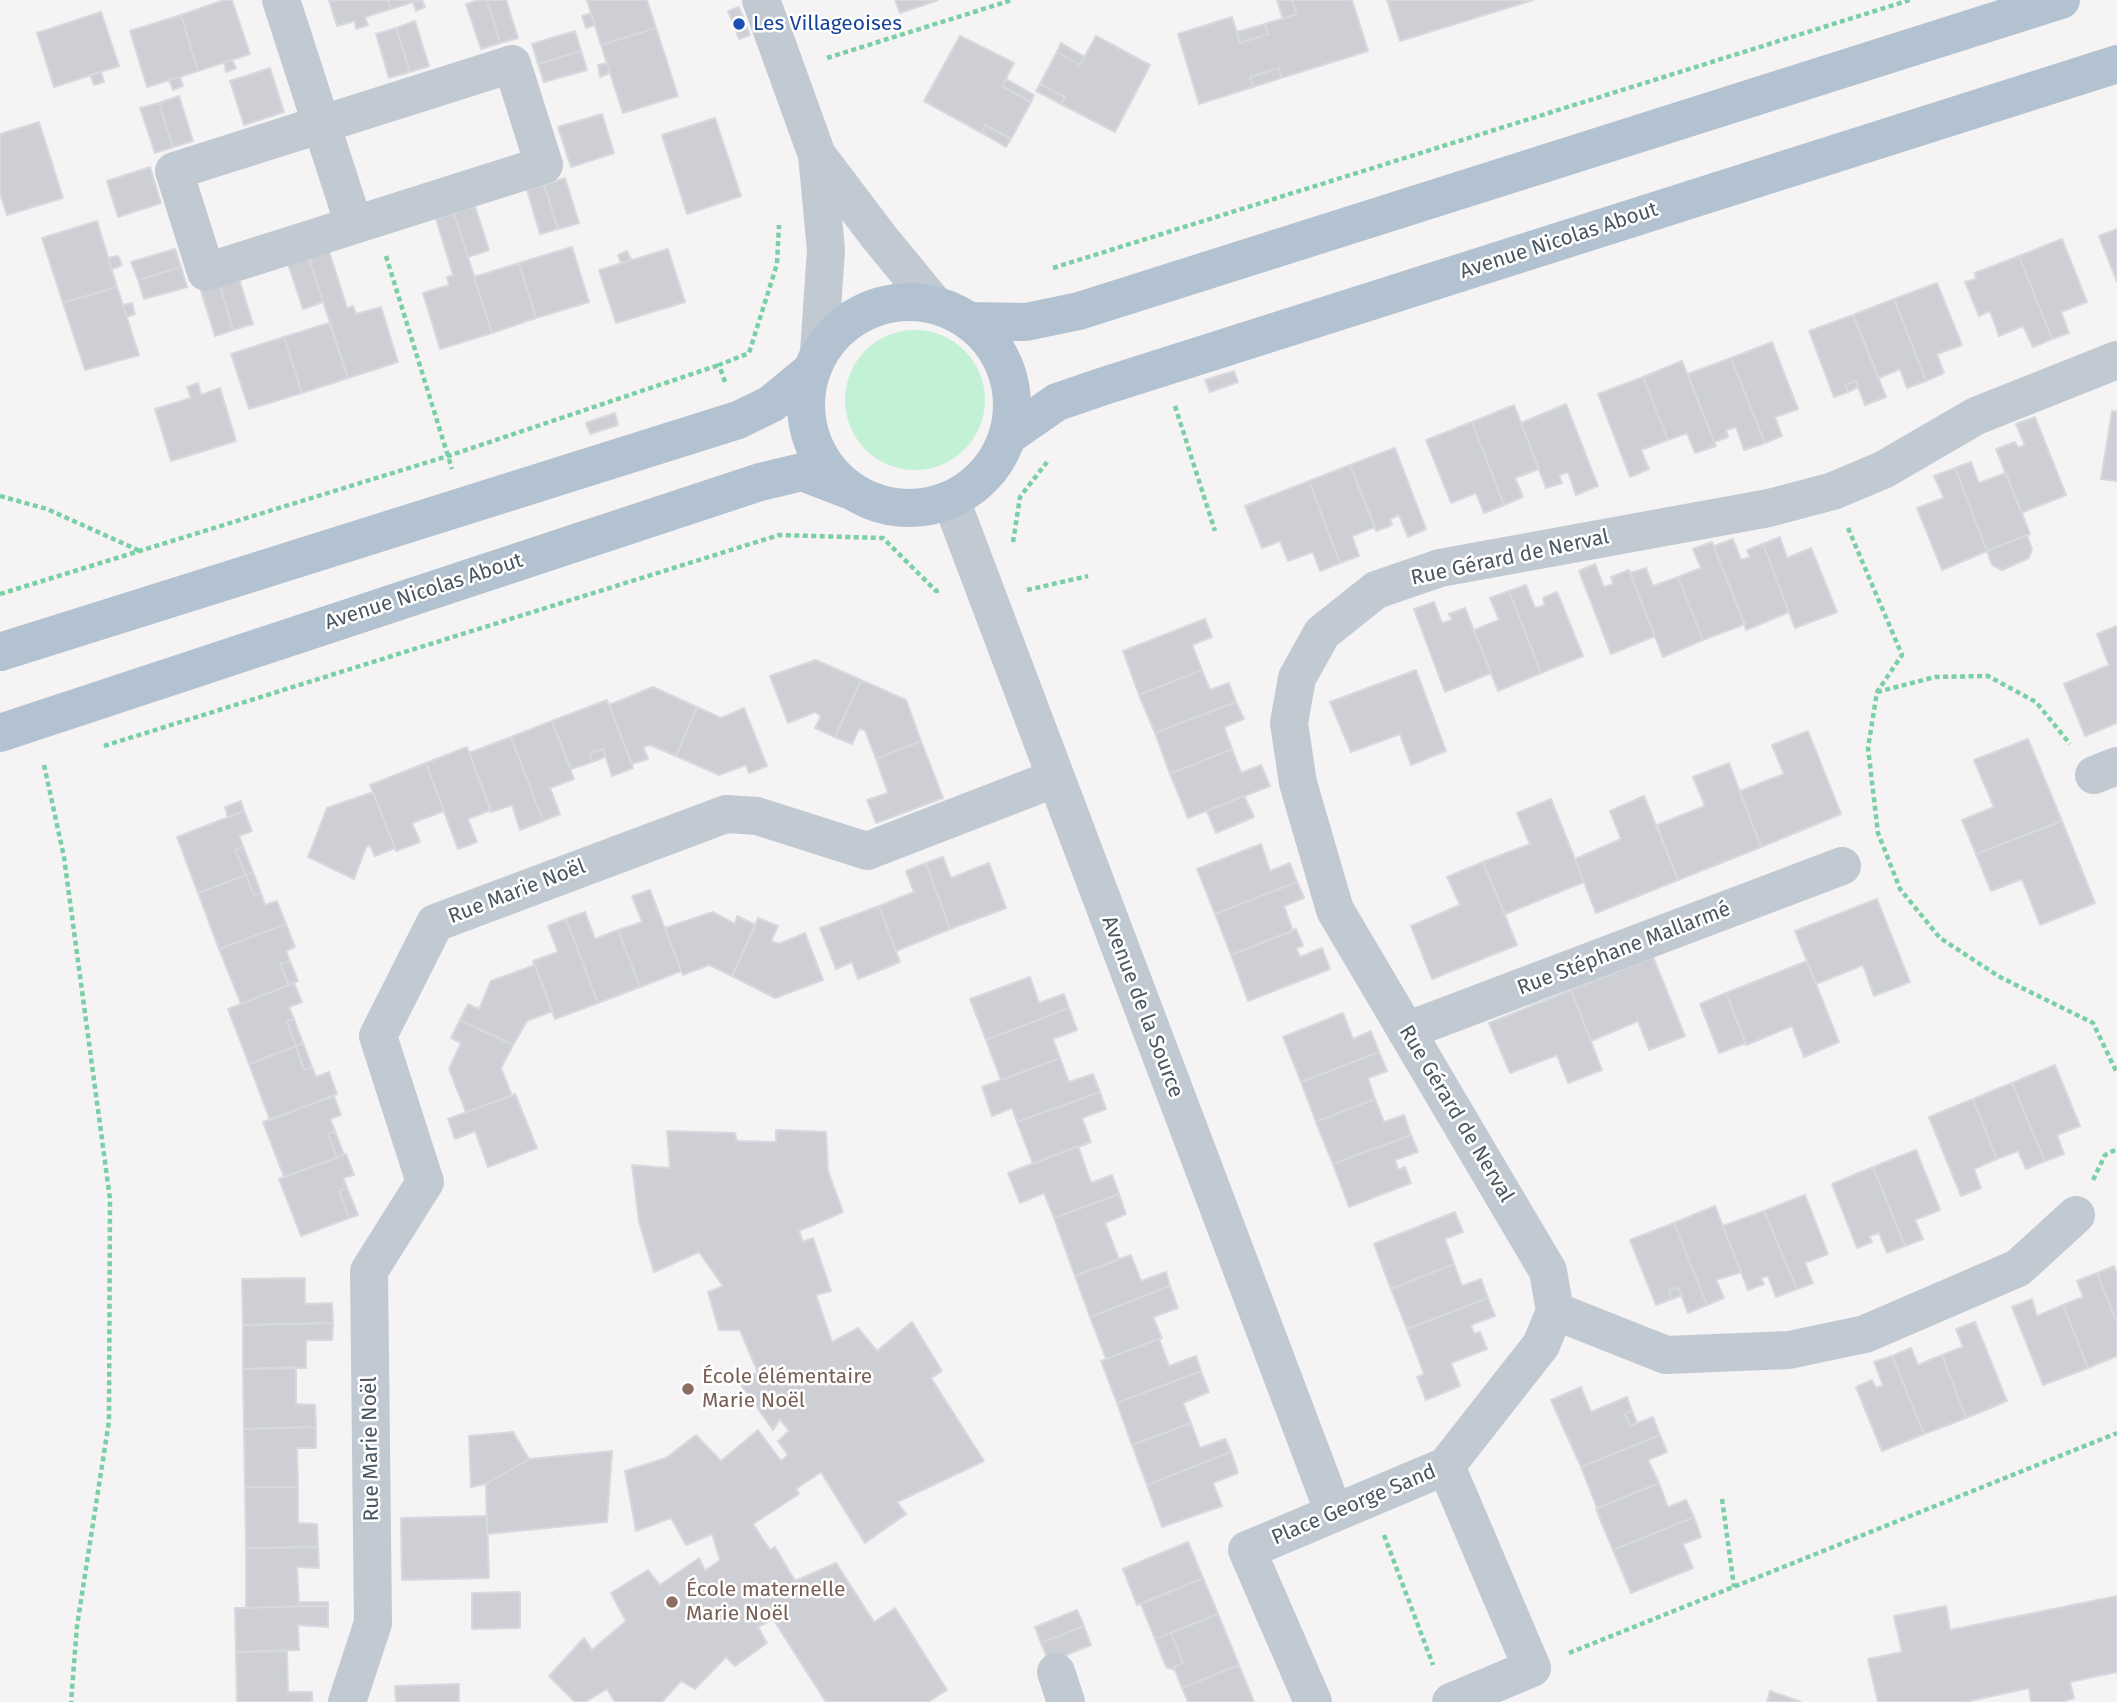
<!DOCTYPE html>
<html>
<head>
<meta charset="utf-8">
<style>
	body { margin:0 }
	canvas { display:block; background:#f5f3f3 }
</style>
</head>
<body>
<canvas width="2117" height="1702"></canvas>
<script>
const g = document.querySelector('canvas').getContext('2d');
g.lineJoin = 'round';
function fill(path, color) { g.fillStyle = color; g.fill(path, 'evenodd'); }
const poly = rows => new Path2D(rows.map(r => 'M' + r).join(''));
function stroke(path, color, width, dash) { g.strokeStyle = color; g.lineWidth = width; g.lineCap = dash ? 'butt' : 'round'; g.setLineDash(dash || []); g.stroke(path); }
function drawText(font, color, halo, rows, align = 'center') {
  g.font = font + ' "Fira Sans",sans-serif'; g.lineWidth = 5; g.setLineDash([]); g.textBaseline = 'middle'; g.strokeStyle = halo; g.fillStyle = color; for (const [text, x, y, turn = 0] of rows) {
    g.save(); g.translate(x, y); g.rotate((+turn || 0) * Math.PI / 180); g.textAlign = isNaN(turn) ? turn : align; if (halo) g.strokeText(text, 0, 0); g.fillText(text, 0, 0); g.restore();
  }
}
const green = poly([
	'845 400a70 70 0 1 1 140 0a70 70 0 1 1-140 0Z'
]);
const building = poly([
	[224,0,232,0,250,54,198,71,181,15,224,0],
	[329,0,388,0,391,9,365,17,368,25,356,29,355,21,337,26,329,0],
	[388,0,419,0,391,9,388,0],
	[422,0,425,7,416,11,413,2,422,0],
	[479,0,487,0,500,43,481,49,466,4,479,0],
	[487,0,506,0,518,38,500,43,487,0],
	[587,0,647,0,656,28,601,45,587,0],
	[895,0,938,0,900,13,895,0],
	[1277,0,1292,0,1297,14,1283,19,1277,0],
	[1292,0,1352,0,1368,51,1281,78,1279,68,1250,77,1253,87,1199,104,1178,34,1232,17,1240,43,1268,34,1265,24,1297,14,1292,0],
	[1387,0,1533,0,1400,41,1387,0],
	[739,7,750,35,739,39,728,11,739,7],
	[101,12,119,66,54,87,37,33,101,12],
	[591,13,595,25,586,28,582,16,591,13],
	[181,15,198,71,147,87,130,31,181,15],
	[415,21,429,66,410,72,396,28,415,21],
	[1265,24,1268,34,1240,43,1237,32,1265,24],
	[396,28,410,72,389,78,376,34,396,28],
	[656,28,678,96,623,113,601,45,656,28],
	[575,31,581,51,538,64,532,44,575,31],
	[960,36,1014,63,1002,86,1031,102,1011,139,985,125,982,133,924,101,960,36],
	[1096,36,1150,65,1115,132,1061,104,1065,97,1040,84,1057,52,1080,65,1096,36],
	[1061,43,1085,57,1080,65,1057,52,1061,43],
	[581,51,587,70,544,82,538,64,581,51],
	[232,60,236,68,226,72,224,62,232,60],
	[607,63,610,73,600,77,598,65,607,63],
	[270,68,284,112,244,125,230,81,270,68],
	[1279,68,1281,78,1253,87,1250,77,1279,68],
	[101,72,104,82,94,85,90,75,101,72],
	[180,77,183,86,173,90,169,80,180,77],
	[1006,79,1034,95,1031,102,1002,86,1006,79],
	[1040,84,1065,97,1061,104,1036,91,1040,84],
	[179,96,193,141,173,147,159,103,179,96],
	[159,103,173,147,155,153,140,108,159,103],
	[602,114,614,153,571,167,558,127,602,114],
	[715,118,741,196,687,214,662,135,715,118],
	[39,122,63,198,7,215,0,194,0,134,39,122],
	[985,125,1011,139,1006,147,982,133,985,125],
	[150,167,161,203,118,217,107,181,150,167],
	[565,178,579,223,558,229,544,185,565,178],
	[544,185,558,229,540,234,527,190,544,185],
	[475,206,489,250,468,257,454,213,475,206],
	[454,213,492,333,440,349,423,293,449,285,447,277,453,275,436,219,454,213],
	[97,221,117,287,63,303,42,238,97,221],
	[2117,229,2117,282,2099,236,2117,229],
	[2062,239,2087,302,2061,312,2069,333,2052,339,2019,256,2062,239],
	[572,247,589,302,536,318,519,263,572,247],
	[175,249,181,267,138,280,131,262,175,249],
	[668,249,685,302,616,323,599,270,668,249],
	[329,251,347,308,353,306,356,314,381,307,398,362,348,378,309,258,329,251],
	[627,251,631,260,621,263,618,255,627,251],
	[118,256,122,265,112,269,108,258,118,256],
	[2019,256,2052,339,2033,347,2023,326,1999,336,1990,311,1979,316,1965,282,1976,279,1975,273,2019,256],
	[309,258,323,302,303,309,288,264,309,258],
	[519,263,536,318,492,333,474,277,519,263],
	[181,267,187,287,144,299,138,280,181,267],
	[239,279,253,324,233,330,220,286,239,279],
	[1937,283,1962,345,1937,354,1944,373,1926,381,1894,299,1937,283],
	[220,286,233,330,215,336,201,291,220,286],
	[117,287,139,355,85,370,63,303,117,287],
	[1894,299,1926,381,1907,388,1900,369,1879,378,1853,315,1894,299],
	[132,303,135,314,127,317,123,305,132,303],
	[1853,315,1886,397,1865,405,1856,381,1845,385,1848,392,1834,397,1809,331,1853,315],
	[329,323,348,378,302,393,284,337,329,323],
	[284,337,302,393,249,409,231,354,284,337],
	[1772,342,1798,409,1775,417,1782,436,1765,443,1731,358,1772,342],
	[1731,358,1765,443,1744,450,1736,427,1726,430,1728,437,1714,442,1688,374,1731,358],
	[1682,361,1716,446,1695,453,1687,433,1668,440,1643,377,1682,361],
	[1234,371,1238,382,1210,392,1205,380,1234,371],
	[1643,377,1668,440,1641,450,1649,469,1630,477,1598,394,1643,377],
	[1856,381,1858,387,1848,392,1845,385,1856,381],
	[198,383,201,395,220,388,236,441,171,461,155,409,191,398,187,387,198,383],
	[1566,404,1598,486,1576,495,1568,472,1559,475,1562,483,1546,488,1521,423,1566,404],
	[1514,405,1539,469,1515,478,1523,497,1504,505,1472,422,1514,405],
	[2112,411,2117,412,2117,481,2101,479,2112,411],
	[615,413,618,425,590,434,586,423,615,413],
	[2035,417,2066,495,2021,513,1996,449,2015,442,2018,448,2025,445,2016,424,2035,417],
	[1472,422,1504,505,1484,513,1476,493,1451,503,1426,440,1472,422],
	[1395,448,1426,529,1408,537,1399,515,1390,519,1392,525,1376,531,1350,465,1395,448],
	[1971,462,1979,483,2006,473,2030,534,1987,551,1955,468,1971,462],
	[1350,465,1375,527,1352,536,1359,556,1340,563,1309,481,1350,465],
	[1955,468,1987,551,1942,570,1917,508,1944,498,1934,476,1955,468],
	[1309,481,1340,563,1320,571,1313,552,1288,561,1280,541,1262,548,1245,506,1309,481],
	[2027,535,2032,549,2029,558,2002,570,1992,565,1987,551,2027,535],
	[1780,537,1787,558,1811,548,1837,612,1795,628,1763,544,1780,537],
	[1733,539,1741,560,1750,557,1747,550,1763,544,1789,612,1746,630,1714,546,1733,539],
	[1712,542,1745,624,1703,640,1678,577,1701,568,1693,549,1712,542],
	[1595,564,1604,587,1613,584,1611,577,1629,570,1655,636,1611,654,1579,571,1595,564],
	[1646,568,1653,586,1678,577,1703,640,1663,657,1630,573,1646,568],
	[1526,585,1535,608,1545,605,1543,598,1557,592,1583,656,1541,673,1509,591,1526,585],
	[1509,591,1541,673,1498,691,1474,630,1499,620,1490,598,1509,591],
	[1434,602,1442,623,1452,620,1449,614,1465,608,1491,673,1445,692,1414,609,1434,602],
	[1205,619,1212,637,1192,645,1202,670,1139,695,1123,651,1205,619],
	[2117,626,2117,723,2085,736,2064,684,2109,665,2097,634,2117,626],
	[816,660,861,680,835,737,815,728,821,716,815,712,788,723,770,676,816,660],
	[1202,670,1210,690,1229,683,1236,702,1155,733,1139,695,1202,670],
	[1416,670,1446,751,1411,765,1400,734,1351,752,1330,702,1416,670],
	[861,680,906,700,921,741,876,759,865,730,859,729,852,744,835,737,861,680],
	[653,687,697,707,676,756,650,745,643,747,648,759,632,764,609,705,653,687],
	[607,700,633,768,612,776,603,749,590,753,592,762,571,769,552,721,607,700],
	[1236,702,1244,719,1224,727,1232,749,1170,774,1155,733,1236,702],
	[697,707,721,718,744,708,767,766,749,773,746,765,719,775,676,756,697,707],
	[552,721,574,779,550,788,560,814,543,821,511,737,552,721],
	[1808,731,1841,814,1761,847,1740,791,1784,774,1772,745,1808,731],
	[511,737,543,821,520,830,512,805,491,812,469,753,511,737],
	[2028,739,2062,821,1976,854,1962,820,1994,807,1974,760,2028,739],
	[921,741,943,798,876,823,867,800,888,793,876,759,921,741],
	[467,747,491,810,468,819,477,842,458,849,426,763,467,747],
	[603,749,605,757,592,762,590,753,603,749],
	[1232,749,1241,773,1261,765,1270,786,1188,818,1170,774,1232,749],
	[426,763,444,811,412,823,420,842,396,851,370,785,426,763],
	[1729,763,1761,847,1678,880,1657,825,1705,806,1693,777,1729,763],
	[373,792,395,848,375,856,370,845,366,847,354,879,308,857,327,808,373,792],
	[1244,796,1254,817,1216,833,1207,811,1244,796],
	[1644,796,1678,880,1596,913,1575,859,1621,839,1610,811,1644,796],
	[1551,799,1584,882,1505,914,1483,862,1530,844,1517,813,1551,799],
	[241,801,244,811,228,818,225,807,241,801],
	[244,811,252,831,239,836,243,846,235,850,246,875,198,893,177,837,244,811],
	[2062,821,2095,903,2040,925,2022,879,1991,891,1976,854,2062,821],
	[1261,844,1270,871,1290,863,1297,882,1215,914,1197,869,1261,844],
	[243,846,253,872,246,875,235,850,243,846],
	[943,857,951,878,989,863,1006,908,950,929,926,863,943,857],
	[1483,862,1517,945,1432,979,1411,926,1460,905,1447,877,1483,862],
	[926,863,950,929,896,951,879,906,914,892,906,871,926,863],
	[253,872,261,893,254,896,246,875,253,872],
	[246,875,254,896,261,893,265,905,277,901,286,924,219,949,198,893,246,875],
	[1297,882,1304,898,1284,906,1293,931,1231,955,1215,914,1297,882],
	[650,890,681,971,640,987,618,930,642,922,632,896,650,890],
	[1877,899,1910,982,1874,996,1863,965,1816,984,1795,931,1877,899],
	[879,906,900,962,858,979,852,962,836,969,820,928,879,906],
	[585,912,595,939,618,930,640,987,598,1003,566,919,585,912],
	[713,912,735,924,737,916,756,925,732,976,709,965,683,975,665,928,713,912],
	[758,918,778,926,771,941,779,944,805,933,823,980,775,998,732,976,758,918],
	[566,919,598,1003,555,1019,533,961,558,952,548,926,566,919],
	[286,924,295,947,286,951,290,961,280,964,289,985,241,1004,219,949,286,924],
	[1296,929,1303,946,1296,948,1300,957,1322,948,1330,969,1248,1001,1231,955,1296,929],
	[1653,957,1685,1036,1649,1050,1638,1021,1591,1041,1571,990,1653,957],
	[290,961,298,981,289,985,280,964,290,961],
	[1807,961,1839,1042,1804,1057,1792,1026,1746,1045,1726,993,1807,961],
	[535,965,553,1011,527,1021,513,1045,460,1020,468,1004,479,1009,491,981,535,965],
	[1030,977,1039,1003,1064,994,1069,1008,986,1040,970,999,1030,977],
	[294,983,302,1002,289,1007,294,1019,287,1021,296,1046,249,1064,228,1009,294,983],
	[1571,990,1602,1070,1568,1083,1557,1055,1510,1073,1489,1023,1571,990],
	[1726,993,1746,1043,1719,1053,1700,1004,1726,993],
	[1069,1008,1077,1030,1053,1039,1060,1058,1001,1080,986,1040,1069,1008],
	[1343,1013,1353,1039,1371,1031,1379,1052,1301,1082,1283,1037,1343,1013],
	[294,1019,303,1043,296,1046,287,1021,294,1019],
	[460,1020,513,1045,501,1068,512,1096,466,1112,449,1069,461,1043,451,1038,460,1020],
	[303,1043,312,1067,304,1070,296,1046,303,1043],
	[296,1046,304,1070,312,1067,316,1077,329,1072,337,1094,270,1120,249,1064,296,1046],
	[1379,1052,1387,1071,1368,1078,1375,1099,1316,1122,1301,1082,1379,1052],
	[1060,1058,1069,1082,1093,1074,1100,1092,1017,1122,1012,1108,992,1116,982,1087,1060,1058],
	[2055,1065,2080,1126,2057,1135,2064,1154,2045,1161,2012,1083,2055,1065],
	[2012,1083,2045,1161,2026,1169,2018,1151,1997,1159,1973,1099,2012,1083],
	[1100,1092,1106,1109,1082,1118,1091,1142,1033,1164,1017,1122,1100,1092],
	[515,1094,537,1148,488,1167,475,1131,455,1139,448,1119,515,1094],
	[334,1096,341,1115,330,1119,335,1131,328,1134,337,1158,284,1177,263,1122,334,1096],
	[1375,1099,1384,1122,1404,1115,1411,1135,1333,1164,1316,1122,1375,1099],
	[1973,1099,1997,1159,1974,1169,1981,1188,1961,1196,1929,1117,1973,1099],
	[776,1130,826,1132,828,1171,843,1212,799,1231,803,1242,813,1238,831,1291,816,1295,832,1342,858,1328,877,1351,912,1322,942,1371,931,1378,984,1461,897,1502,906,1514,865,1543,821,1472,796,1489,799,1494,753,1524,770,1550,775,1547,795,1581,836,1563,874,1622,895,1608,947,1690,928,1702,826,1702,773,1619,758,1627,767,1643,735,1666,726,1657,695,1689,681,1681,662,1702,615,1702,607,1689,585,1702,575,1702,549,1676,584,1638,592,1650,626,1621,611,1593,648,1570,660,1585,699,1558,705,1571,720,1560,712,1534,686,1545,671,1518,636,1531,625,1471,666,1458,696,1435,721,1461,758,1430,781,1461,788,1455,778,1441,789,1431,780,1419,773,1430,737,1379,758,1373,740,1330,719,1330,708,1292,723,1286,699,1252,654,1272,639,1222,632,1165,670,1168,667,1131,735,1133,737,1141,776,1142,776,1130],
	[335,1131,344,1155,337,1158,328,1134,335,1131],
	[1411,1135,1418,1152,1395,1160,1398,1170,1405,1167,1411,1183,1349,1207,1333,1164,1411,1135],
	[1078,1146,1091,1183,1112,1175,1119,1194,1054,1218,1044,1193,1020,1203,1008,1173,1078,1146],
	[1916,1150,1940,1210,1915,1220,1923,1239,1905,1246,1873,1167,1916,1150],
	[346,1154,354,1175,343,1178,347,1188,339,1191,349,1218,301,1236,279,1179,346,1154],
	[1873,1167,1905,1246,1887,1253,1879,1233,1869,1236,1872,1242,1857,1248,1832,1184,1873,1167],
	[347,1188,358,1215,349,1218,339,1191,347,1188],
	[1119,1194,1126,1214,1105,1223,1119,1259,1075,1276,1054,1218,1119,1194],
	[1805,1195,1828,1254,1805,1263,1813,1283,1797,1289,1764,1211,1805,1195],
	[1715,1206,1741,1272,1716,1280,1724,1298,1707,1305,1674,1223,1715,1206],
	[1764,1211,1797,1289,1776,1297,1768,1276,1761,1278,1764,1284,1748,1290,1723,1226,1764,1211],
	[1455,1212,1463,1232,1445,1239,1454,1264,1391,1289,1374,1244,1455,1212],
	[1674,1223,1707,1305,1688,1313,1678,1287,1669,1291,1672,1299,1656,1305,1630,1240,1674,1223],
	[1131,1255,1141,1281,1166,1272,1170,1286,1090,1317,1075,1276,1131,1255],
	[1454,1264,1462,1286,1481,1279,1488,1298,1407,1329,1391,1289,1454,1264],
	[2114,1266,2117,1274,2117,1323,2097,1273,2114,1266],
	[2097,1273,2117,1323,2117,1356,2088,1368,2063,1305,2083,1297,2077,1281,2097,1273],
	[305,1278,305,1304,332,1303,333,1323,243,1325,242,1279,305,1278],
	[1170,1286,1178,1308,1153,1317,1162,1338,1106,1359,1090,1317,1170,1286],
	[1678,1287,1682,1295,1672,1299,1669,1291,1678,1287],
	[1488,1298,1495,1316,1471,1325,1474,1334,1480,1332,1487,1349,1451,1363,1460,1386,1426,1400,1417,1377,1424,1374,1407,1329,1488,1298],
	[2032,1299,2037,1316,2063,1305,2088,1368,2043,1385,2012,1307,2032,1299],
	[1975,1322,2007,1401,1966,1418,1942,1355,1963,1347,1956,1329,1975,1322],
	[333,1323,332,1340,306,1340,306,1368,243,1369,243,1325,333,1323],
	[1159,1339,1169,1366,1196,1356,1201,1371,1117,1403,1101,1361,1159,1339],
	[1911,1348,1918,1365,1942,1355,1966,1418,1924,1434,1892,1356,1911,1348],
	[1892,1356,1924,1434,1882,1451,1856,1387,1872,1380,1876,1388,1883,1385,1874,1362,1892,1356],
	[296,1367,296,1404,315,1405,316,1427,244,1429,243,1369,296,1367],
	[1201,1371,1209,1392,1183,1403,1191,1423,1132,1445,1117,1403,1201,1371],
	[1581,1387,1591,1412,1627,1397,1632,1411,1625,1414,1630,1426,1653,1417,1660,1435,1581,1467,1551,1400,1581,1387],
	[1632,1411,1637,1423,1630,1426,1625,1414,1632,1411],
	[1191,1423,1200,1448,1225,1439,1231,1452,1147,1485,1132,1445,1191,1423],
	[316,1427,316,1448,297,1448,298,1487,245,1487,244,1429,316,1427],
	[513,1432,529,1459,486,1484,471,1487,469,1436,513,1432],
	[1660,1435,1667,1452,1648,1460,1659,1483,1597,1508,1581,1467,1660,1435],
	[612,1451,607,1522,487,1534,486,1484,529,1459,612,1451],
	[1231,1452,1238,1473,1213,1483,1222,1506,1162,1527,1147,1485,1231,1452],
	[1659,1483,1668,1507,1686,1500,1694,1517,1613,1550,1596,1509,1659,1483],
	[245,1487,298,1487,298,1523,317,1524,318,1547,246,1548,245,1487],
	[487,1516,489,1578,402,1580,401,1518,487,1516],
	[1694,1517,1701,1537,1683,1544,1693,1568,1631,1593,1613,1550,1694,1517],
	[1188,1542,1203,1578,1137,1605,1123,1569,1188,1542],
	[318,1547,319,1568,297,1567,299,1606,246,1608,246,1548,318,1547],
	[1203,1578,1218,1614,1155,1639,1141,1604,1203,1578],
	[520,1592,520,1628,472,1629,472,1593,520,1592],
	[2117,1596,2117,1672,2070,1682,2074,1698,2063,1702,2031,1702,2029,1688,1965,1702,1878,1702,1868,1659,1902,1652,1894,1616,1946,1606,1950,1630,2117,1596],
	[299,1602,328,1602,328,1606,299,1606,299,1602],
	[328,1606,328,1627,298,1625,299,1650,236,1652,235,1608,328,1606],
	[1077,1610,1084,1626,1041,1643,1035,1627,1077,1610],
	[1218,1614,1239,1665,1182,1688,1174,1667,1183,1663,1171,1633,1218,1614],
	[1084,1626,1091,1645,1049,1662,1041,1643,1084,1626],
	[1171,1633,1183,1663,1174,1667,1175,1670,1166,1667,1155,1639,1171,1633],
	[287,1651,288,1692,312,1692,312,1702,237,1702,236,1652,287,1651],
	[1239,1665,1254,1702,1188,1702,1182,1688,1239,1665],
	[459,1684,459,1702,396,1702,395,1686,459,1684],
	[1770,1691,1801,1702,1767,1702,1770,1691]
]);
const path = poly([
	[827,58,1012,0],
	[386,256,452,469],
	[1053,268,1910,0],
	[725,382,719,365,749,353,777,264,779,225],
	[1175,406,1215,531],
	[0,496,47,509,140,551],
	[1848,528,1902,655,1877,692,1868,748,1878,833,1900,889,1940,938,2000,977,2093,1023,2117,1073],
	[1013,542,1020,497,1047,462],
	[1027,590,1088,576],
	[0,594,448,456,719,365],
	[1877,692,1935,677,1988,676,2036,702,2070,744],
	[104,746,779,535,883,538,936,591,940,590],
	[44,765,64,857,110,1199,109,1421,77,1626,71,1702],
	[2093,1180,2105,1155,2117,1149],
	[1722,1499,1734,1587],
	[1384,1535,1433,1665],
	[1569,1653,2117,1433]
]);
const minor = poly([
	[281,0,354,225],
	[761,0,817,155,826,250,819,352],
	[512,64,544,165,206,272,174,171,512,64],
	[817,155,879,237,934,304],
	[951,500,1334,1513],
	[2094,775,2117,766],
	[1406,1031,1842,866],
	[1555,1311,1666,1355,1789,1350,1865,1334,2018,1268,2076,1215],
	[1446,1466,1541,1345,1555,1311,1548,1271,1335,910,1298,783,1289,723,1297,678,1322,633,1376,590,1440,568,1769,508,1833,491,1883,470,1976,416,2117,360],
	[1056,1672,1066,1702],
	[347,1702,373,1623,369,1271,425,1182,378,1036,435,923,726,814,757,816,867,851,1056,778],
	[1313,1702,1247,1550,1446,1466,1532,1668,1451,1702]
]);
const major = poly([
	'806 405a103 103 0 1 1 206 0a103 103 0 1 1-206 0Z',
	[972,321,1026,322,1079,311,2061,0],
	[1008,436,1057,402,1104,386,2117,64],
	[0,652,738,420,771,404,811,371],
	[0,733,760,482,802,472,849,490]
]);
const markers = [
	[739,24,7,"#1a4fb4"],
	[688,1389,7,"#8d6e63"],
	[672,1602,7,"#8d6e63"]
];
const transitNames = [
	["Les Villageoises",753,24]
];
const streetNames = [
	["Avenue Nicolas About",1559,241,-18],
	["Rue Gérard de Nerval",1510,558,-12],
	["Avenue Nicolas About",424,592,-18],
	["Rue Marie Noël",517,892,-21],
	["Rue Stéphane Mallarmé",1624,949,-21],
	["Avenue de la Source",1142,1007,69],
	["Rue Gérard de Nerval",1456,1114,59],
	["Rue Marie Noël",371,1449,-91],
	["Place George Sand",1354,1505,-23]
];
const educationNames = [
	["École élémentaire",702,1377],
	["Marie Noël",702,1401],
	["École maternelle",686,1590],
	["Marie Noël",686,1614]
];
fill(green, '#c3f1d5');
fill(building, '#cdcfd5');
stroke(building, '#d7d9de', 2);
stroke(path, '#7ad0a6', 4.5, [5, 3.5]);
stroke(minor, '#c1cad2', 38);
stroke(major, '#b3c2d1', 38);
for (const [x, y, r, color] of markers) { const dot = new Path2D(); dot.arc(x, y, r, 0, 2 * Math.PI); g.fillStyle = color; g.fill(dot); stroke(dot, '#fff', 2.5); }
drawText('21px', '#164399', '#fff', transitNames, 'left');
drawText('21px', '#4a5661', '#fff', streetNames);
drawText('21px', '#785e54', '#fff', educationNames, 'left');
</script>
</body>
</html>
